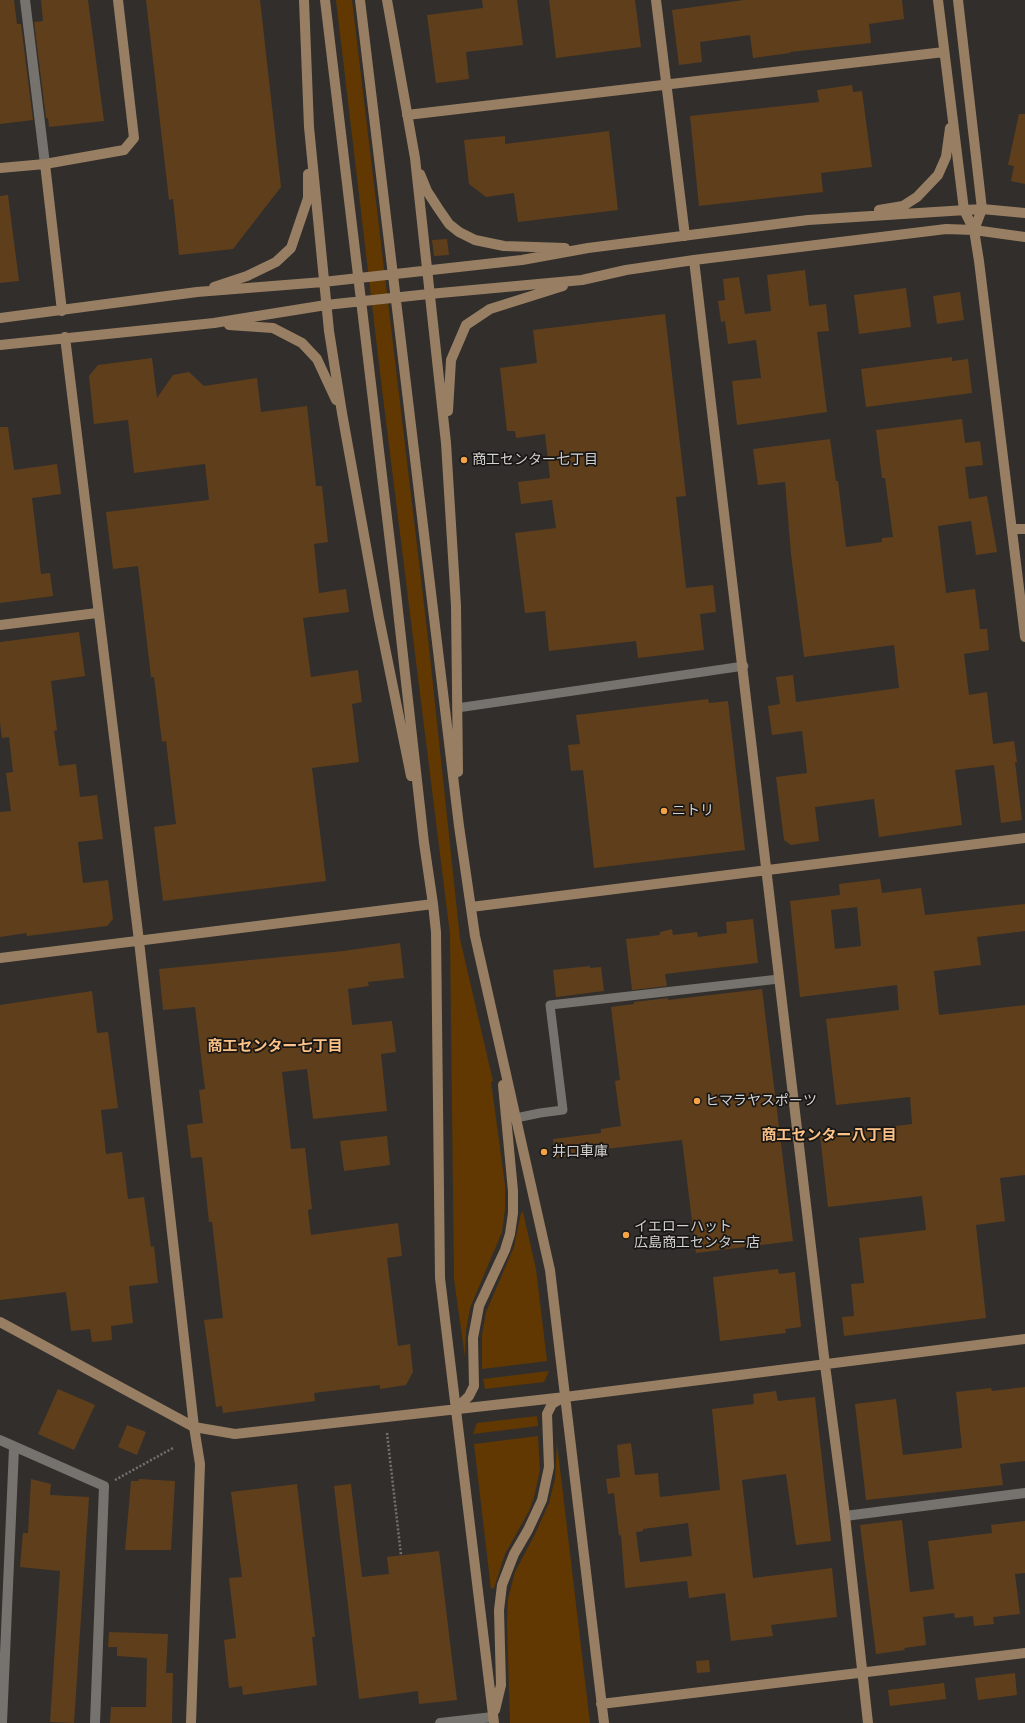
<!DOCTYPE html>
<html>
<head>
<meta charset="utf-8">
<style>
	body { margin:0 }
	canvas { display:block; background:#312e2b }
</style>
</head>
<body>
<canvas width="1025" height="1723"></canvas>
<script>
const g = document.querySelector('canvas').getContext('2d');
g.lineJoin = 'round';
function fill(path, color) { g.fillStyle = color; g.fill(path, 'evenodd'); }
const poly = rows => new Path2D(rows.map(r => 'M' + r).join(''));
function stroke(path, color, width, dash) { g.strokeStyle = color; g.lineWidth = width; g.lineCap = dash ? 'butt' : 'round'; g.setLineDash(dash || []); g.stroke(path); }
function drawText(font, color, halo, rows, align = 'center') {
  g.font = font + ' "DM Sans","Noto Sans JP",sans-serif'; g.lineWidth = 3.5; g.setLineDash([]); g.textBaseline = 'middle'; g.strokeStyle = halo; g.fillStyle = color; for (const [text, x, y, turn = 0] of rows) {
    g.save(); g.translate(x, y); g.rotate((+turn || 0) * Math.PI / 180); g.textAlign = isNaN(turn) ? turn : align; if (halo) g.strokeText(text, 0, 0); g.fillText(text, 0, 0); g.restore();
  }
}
const green = poly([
	[336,0,352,0,428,638,460,939,493,1081,491,1082,505,1185,505,1209,502,1232,470,1308,466,1331,465,1357,454,1279,450,934,382,389],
	[523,1212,536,1269,547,1361,482,1369,482,1335,486,1312,514,1247,521,1213],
	[549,1371,544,1382,485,1389,483,1379],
	[537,1416,538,1426,473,1434,477,1423],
	[538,1436,540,1470,534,1497,529,1511,505,1554,494,1588,491,1589,474,1444],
	[557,1443,590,1723,510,1723,507,1622,508,1599,515,1572,535,1534,549,1503,555,1479]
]);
const building = poly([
	[0,0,14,0,17,24,21,24,33,120,0,124],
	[41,0,88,0,104,121,49,127,48,118,46,118,34,22,43,21],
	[146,0,260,0,281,187,233,249,179,255,173,199,169,200],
	[482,0,517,0,523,45,466,52,469,79,436,83,427,15,483,8],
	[549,0,635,0,641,47,556,58],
	[744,0,902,0,904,19,869,24,871,43,790,52,790,53,753,58,750,35,700,42,702,62,679,65,672,10],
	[852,85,853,92,862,91,872,167,821,173,823,192,699,206,690,116,819,102,817,90],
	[1019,114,1025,114,1025,184,1011,181,1014,166,1008,165],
	[609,131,618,210,518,222,514,193,486,197,469,184,464,140,505,136,505,144],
	[8,195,19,281,0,283,0,196],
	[447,239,449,255,434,256,432,240],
	[805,270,809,306,826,304,829,331,817,332,827,412,737,425,732,381,761,378,756,340,728,344,725,321,721,322,718,301,725,300,723,279,739,277,745,314,771,311,767,275],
	[906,288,911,327,859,334,854,295],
	[960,292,964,320,937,324,933,296],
	[665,314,686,496,676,497,686,588,713,585,716,612,700,614,704,650,638,658,636,641,549,651,545,611,525,613,515,533,556,528,552,500,521,504,518,482,550,478,545,434,516,438,515,431,507,431,500,368,537,363,533,330],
	[952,357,952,361,968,359,972,393,866,407,861,369],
	[152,358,157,398,173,375,189,372,204,386,257,378,261,412,307,406,316,486,322,486,328,542,314,544,319,593,346,589,349,612,303,618,311,677,358,670,362,702,352,704,359,762,312,768,326,881,163,901,154,827,176,824,166,741,162,742,154,677,151,677,138,566,113,569,106,512,209,500,205,464,134,473,128,420,94,424,89,376,98,365],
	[962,419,965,443,980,441,983,465,965,467,969,499,987,496,997,552,976,555,971,521,938,526,946,593,975,589,980,629,987,629,989,650,964,654,969,695,987,692,993,744,1014,741,1017,762,1015,762,1022,820,1001,823,994,765,955,770,962,825,879,837,874,799,815,807,819,841,791,845,784,840,776,777,807,773,802,731,772,735,768,706,780,704,776,677,793,675,796,702,899,688,894,645,804,657,791,554,785,482,758,485,753,449,830,439,836,481,838,481,846,547,882,542,882,538,893,537,885,478,882,478,876,430],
	[0,427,8,427,14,470,57,464,61,494,32,498,41,574,50,573,53,596,0,603],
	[79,632,85,676,51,681,57,730,54,731,59,766,76,764,80,797,97,795,103,839,78,842,83,883,108,880,113,919,107,926,27,936,26,933,0,937,0,812,11,811,6,773,13,772,9,737,2,738,0,723,0,642],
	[708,699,709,703,728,701,745,850,594,868,583,770,571,771,568,745,580,744,576,715],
	[880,879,882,893,921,888,925,915,1025,904,1025,931,977,937,981,965,934,971,939,1015,1025,1005,1025,1175,1000,1178,1005,1221,976,1225,986,1318,844,1336,842,1317,854,1316,851,1284,864,1283,859,1238,926,1230,922,1196,828,1207,820,1135,912,1124,910,1097,836,1105,826,1019,899,1010,897,985,800,997,790,901,840,895,839,884],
	[857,907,861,946,835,949,831,910],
	[753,919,758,963,665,974,667,986,632,990,626,939,660,935,660,932,672,929,673,935,697,932,698,937,727,933,726,922],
	[400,943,404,978,368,982,369,986,348,989,352,1025,392,1021,396,1052,381,1054,387,1111,313,1119,307,1069,282,1072,291,1149,305,1148,312,1209,308,1210,311,1235,398,1223,402,1256,387,1258,398,1346,410,1344,413,1372,406,1385,380,1389,380,1385,314,1393,315,1401,223,1413,222,1406,216,1407,204,1320,223,1318,212,1222,209,1222,202,1157,191,1158,187,1125,203,1123,199,1090,205,1089,195,1007,163,1010,159,969,343,951],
	[590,966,590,968,601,967,604,991,556,997,553,970],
	[762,989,793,1241,696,1253,682,1140,596,1150,596,1153,555,1158,553,1139,601,1133,601,1129,621,1126,615,1081,620,1080,611,1007,634,1004,634,1002,668,998,668,1000],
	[92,991,97,1033,108,1032,118,1108,101,1110,106,1154,122,1152,128,1199,144,1197,151,1247,154,1246,158,1283,129,1286,133,1323,111,1326,112,1340,92,1342,90,1329,71,1331,66,1292,0,1300,0,1005],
	[387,1136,390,1165,344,1171,340,1141],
	[778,1269,779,1274,795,1272,801,1327,785,1329,786,1333,720,1341,713,1277],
	[1025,1387,1025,1461,1000,1464,1003,1485,866,1500,855,1404,896,1399,903,1455,962,1448,956,1392,991,1388,992,1391],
	[58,1389,95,1405,74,1450,38,1434],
	[776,1391,778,1401,815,1397,831,1541,796,1545,786,1474,742,1480,753,1578,832,1568,837,1617,771,1625,773,1636,731,1641,725,1593,689,1598,687,1581,625,1588,621,1535,619,1536,614,1493,608,1494,606,1479,620,1477,617,1445,631,1443,635,1475,658,1473,660,1497,720,1490,712,1409,754,1404,753,1394],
	[688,1523,692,1556,640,1562,636,1532,643,1531,643,1529],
	[127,1425,146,1432,137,1455,118,1447],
	[31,1479,51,1484,50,1495,89,1497,74,1723,50,1722,60,1571,20,1567,23,1533,28,1533],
	[139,1479,175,1481,171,1550,125,1550,131,1481,138,1481],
	[297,1484,315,1637,312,1637,317,1685,243,1695,242,1686,229,1688,224,1640,236,1638,229,1578,242,1577,231,1492],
	[351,1484,362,1577,389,1574,387,1557,439,1551,457,1700,419,1704,418,1691,359,1699,334,1486],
	[902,1520,910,1592,934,1589,928,1541,992,1533,991,1525,1025,1521,1025,1573,1015,1574,1020,1614,993,1617,994,1624,974,1626,973,1616,955,1618,954,1613,923,1617,926,1645,904,1648,905,1650,876,1654,860,1525],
	[109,1632,168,1634,166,1673,173,1673,172,1723,110,1723,111,1707,146,1707,147,1658,117,1656,117,1647,108,1647],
	[709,1660,710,1672,697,1673,696,1661],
	[1015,1673,1017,1695,978,1700,975,1678],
	[944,1683,946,1699,890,1706,888,1690]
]);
const path = poly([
	[387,1433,401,1555],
	[115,1480,173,1448]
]);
const lane = poly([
	[457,708,744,666],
	[516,1118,540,1113,563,1110,550,1005,779,979]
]);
const street = poly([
	[25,0,45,164],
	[0,1440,104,1486,95,1723],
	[845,1516,1025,1493],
	[2,1723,14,1448],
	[440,1723,493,1717]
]);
const secondary = poly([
	[304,0,309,127,329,331,342,413,379,618,411,776],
	[325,0,395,584,424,843,433,904,436,932,440,1278,494,1723],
	[360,0,459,826,475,936,550,1270,604,1723],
	[387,0,415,158,446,443,456,606,458,772],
	[656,0,685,236],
	[938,0,964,210,974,230,979,261,1025,637],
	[958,0,982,209,974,230],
	[407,115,944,52],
	[0,168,45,164],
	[420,174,427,191,438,208,449,224,459,232,475,240,504,246,565,248],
	[879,210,903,206,917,197,938,175,946,157,950,128],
	[694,260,825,1365,845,1516,868,1723],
	[214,287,247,276,276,262,291,248,308,198,308,174],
	[62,311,45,164,124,150,134,138,118,0],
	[0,318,197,292,323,282,522,260,588,248,808,220,982,209,1025,213],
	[229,325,273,328,302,343,317,359,336,400],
	[65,337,139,941,194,1427,200,1464,191,1723],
	[0,345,214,323,326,305,429,294,582,280,626,270,694,260,946,229,974,230,1025,237],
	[448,411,451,360,466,325,490,309,563,286],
	[1013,529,1025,529],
	[0,625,97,613],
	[471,907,1025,838],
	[0,958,433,904],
	[0,1322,194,1427,235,1434,565,1397,1025,1339],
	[456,1409,469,1396,474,1386,473,1338,479,1306,505,1250,510,1234,513,1213,513,1191,503,1085],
	[601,1704,1025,1653],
	[495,1710,501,1685,499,1610,502,1585,514,1554,528,1530,542,1500,549,1467,547,1414,552,1404,562,1398]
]);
const markers = [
	[464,460,4,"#f5a345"],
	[664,811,4,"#f5a345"],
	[697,1101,4,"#f5a345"],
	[544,1152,4,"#f5a345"],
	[626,1235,4,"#f5a345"]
];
const poiNames = [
	["商工センター七丁目",472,460],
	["ニトリ",672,811],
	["ヒマラヤスポーツ",705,1101],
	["井口車庫",552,1152],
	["イエローハット",634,1227],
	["広島商工センター店",634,1243]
];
const neighbourhoodNames = [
	["商工センター七丁目",275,1047],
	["商工センター八丁目",829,1136]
];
fill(green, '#613801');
fill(building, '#5f3e1b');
stroke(path, '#74716f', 2.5, [2, 2]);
stroke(lane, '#76736f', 9);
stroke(street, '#76736f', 10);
stroke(secondary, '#987f63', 10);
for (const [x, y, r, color] of markers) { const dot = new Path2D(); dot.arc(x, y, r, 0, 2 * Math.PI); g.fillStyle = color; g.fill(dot); stroke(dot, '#181715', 1.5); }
drawText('14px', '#d4d2d0', '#181715', poiNames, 'left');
drawText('bold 15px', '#fbc187', '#181715', neighbourhoodNames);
</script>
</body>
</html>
